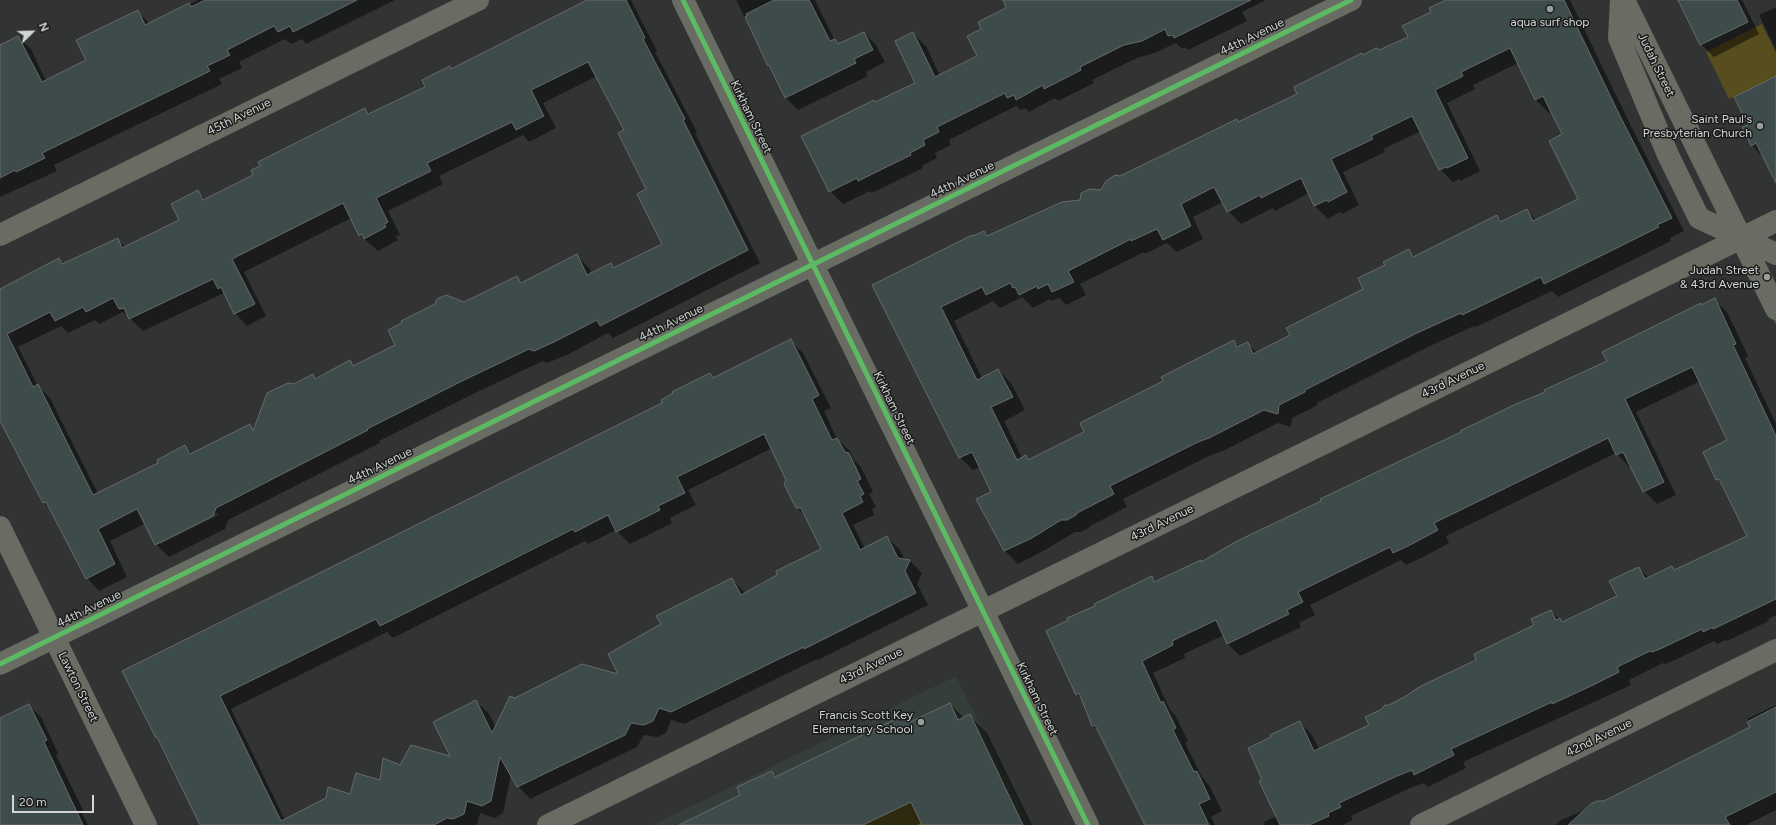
<!DOCTYPE html>
<html>
<head>
<meta charset="utf-8">
<style>
	body { margin:0 }
	#map { position:relative; width:1776px; height:825px; overflow:hidden; background:#323433; font-family:Figtree,sans-serif }
	canvas { display:block }
	.north { position:absolute; left:12px; top:12px; width:40px; height:40px; -webkit-text-stroke:3px #1a1c1b; paint-order:stroke; rotate:67deg; font-size:11px; font-weight:700; line-height:16px; text-align:center; color:#d2d5d3 }
	.north::after { content:''; display:block; margin:auto; width:14px; height:18px; background:#d2d5d3; clip-path:polygon(50% 0,100% 100%,50% 72%,0 100%) }
	.scale { position:absolute; left:12px; top:795px; width:82px; height:18px; box-sizing:border-box; border:2px solid #d2d5d3; border-top:0; padding-left:5px; font-size:12px; line-height:14px; white-space:nowrap; color:#d2d5d3; -webkit-text-stroke:3px #1a1c1b; paint-order:stroke }
</style>
</head>
<body>
<div id="map">
<canvas width="1776" height="825"></canvas>
<div class="north">N</div>
<div class="scale">20 m</div>
</div>
<script>
const g = document.querySelector('canvas').getContext('2d');
g.lineJoin = 'round';
function fill(path, color) { g.fillStyle = color; g.fill(path, 'evenodd'); }
const poly = rows => new Path2D(rows.map(r => 'M' + r).join(''));
function stroke(path, color, width, dash) { g.strokeStyle = color; g.lineWidth = width; g.lineCap = dash ? 'butt' : 'round'; g.setLineDash(dash || []); g.stroke(path); }
function drawText(font, color, halo, rows, align = 'center') {
  g.font = font + ' Figtree,sans-serif'; g.lineWidth = 3; g.setLineDash([]); g.textBaseline = 'middle'; g.strokeStyle = halo; g.fillStyle = color; for (const [text, x, y, turn = 0] of rows) {
    g.save(); g.translate(x, y); g.rotate((+turn || 0) * Math.PI / 180); g.textAlign = isNaN(turn) ? turn : align; if (halo) g.strokeText(text, 0, 0); g.fillText(text, 0, 0); g.restore();
  }
}
const built = poly([
	[956,676,1030,825,653,825]
]);
const green = poly([
	[1762,24,1776,53,1776,86,1756,86,1729,99,1706,52],
	[911,802,922,825,863,825]
]);
const shadow = poly([
	[198,0,395,0,306,44,302,39,291,44,285,39,239,62,242,68,219,79,222,84,54,165,57,171,0,197,0,46,18,37,31,49,46,81,87,60,137,11,150,24],
	[590,0,631,0,657,51,655,52,697,132,695,133,760,263,613,338,608,333,567,355,547,363,543,361,477,392,379,441,380,443,228,520,225,529,169,557,156,544,146,523,110,541,127,577,99,591,87,578,52,511,44,503,0,417,0,290,59,259,64,264,117,240,125,247,180,220,197,192,205,200,254,175,365,109,370,114,426,87,449,67,452,70],
	[597,76,625,131,647,190,663,244,615,268,611,265,592,274,589,268,576,255,523,283,517,277,464,304,397,345,354,366,349,361,317,379,313,375,294,385,254,430,249,426,192,453,185,446,160,463,98,494,50,398,38,386,18,347,61,326,68,333,95,320,99,324,123,312,143,331,224,293,235,313,247,326,266,316,244,272,351,218,360,235,378,251,398,240,396,236,400,235,388,211,443,184,439,176,523,135,529,142,556,128,543,103],
	[217,513,218,515,160,544,160,542],
	[736,0,815,0,835,41,839,45,864,33,876,45,885,62,866,72,868,76,798,110,786,98],
	[1019,0,1266,0,1242,12,1247,21,1188,50,1185,47,1182,49,1176,43,1155,53,1137,58,1092,80,1094,83,1058,101,1055,98,1029,112,1025,108,1021,110,1016,106,949,140,951,145,935,153,937,158,922,166,923,168,872,193,870,191,843,204,830,191,876,103,916,84,913,34,926,46,940,76,979,57,982,29],
	[1448,0,1570,0,1632,128,1684,231,1670,238,1671,241,1558,297,1552,291,1476,327,1474,326,1430,346,1317,403,1318,405,1292,418,1291,427,1278,423,1223,451,1211,455,1123,499,1127,507,1090,526,1089,528,1081,532,1075,532,1045,550,1018,564,1005,551,977,499,993,492,980,467,973,470,960,457,873,286,984,232,988,237,1081,201,1102,191,1121,177,1236,120,1239,123,1299,94,1364,56,1409,38,1432,12],
	[1518,63,1536,100,1549,113,1551,112,1563,135,1579,199,1537,221,1527,210,1502,222,1496,217,1415,257,1409,251,1386,265,1365,289,1291,336,1257,353,1247,343,1240,347,1234,341,1164,382,1085,432,1029,460,1026,457,1022,458,1004,421,1025,410,1011,383,998,370,982,378,954,321,993,301,1000,308,1022,297,1033,308,1050,299,1052,301,1059,298,1066,305,1086,295,1080,284,1144,252,1145,254,1167,243,1177,252,1203,239,1193,217,1223,202,1228,211,1241,224,1273,208,1275,211,1309,193,1315,206,1328,219,1340,212,1342,214,1359,205,1343,172,1385,152,1383,149,1421,131,1440,169,1453,182,1459,179,1460,181,1480,171,1447,103,1475,89,1473,85],
	[1679,0,1742,0,1759,34,1714,57,1701,44],
	[1776,7,1776,50,1759,15],
	[1776,77,1776,172,1752,145,1749,125],
	[1714,300,1727,312,1748,356,1745,358,1776,424,1776,615,1768,619,1769,621,1727,641,1726,640,1717,644,1714,641,1673,661,1665,664,1663,663,1629,680,1631,685,1463,762,1466,768,1428,787,1424,783,1410,788,1351,816,1353,820,1342,825,1265,825,1264,822,1277,816,1264,780,1300,722,1312,735,1319,749,1370,725,1389,706,1478,660,1536,626,1551,611,1564,623,1618,597,1639,568,1649,578,1672,568,1675,571,1748,536,1723,485,1717,479,1728,441,1700,381,1636,412,1676,495,1657,504,1644,491,1632,466,1629,467,1616,453,1446,536,1449,543,1425,556,1406,565,1401,560,1310,605,1315,615,1299,623,1301,627,1240,656,1228,644,1224,635,1184,654,1185,658,1153,673,1170,710,1175,715,1188,741,1185,743,1202,777,1209,785,1222,811,1211,817,1215,825,1146,825,1100,732,1093,726,1083,700,1077,694,1096,607,1152,578,1156,582,1202,563,1608,362,1701,306],
	[790,340,803,353,831,408,824,411,837,439,850,451,854,460,861,467,873,492,869,494,876,507,872,509,874,515,853,525,865,549,887,537,900,550,905,560,910,561,922,573,917,584,928,605,818,660,817,659,792,671,684,724,671,720,666,733,657,737,644,735,637,747,530,799,518,786,511,775,503,813,495,818,480,813,477,825,201,825,161,741,157,738,123,671,664,404,710,374,714,378],
	[772,448,788,480,797,508,807,517,823,550,746,594,732,579,662,625,620,676,515,699,496,728,489,714,476,701,452,757,400,766,381,781,351,796,285,820,231,709,387,632,393,638,585,541,588,544,616,530,630,544,672,523,670,518,696,505,688,490],
	[950,704,964,718,969,715,987,733,1032,825,923,825,922,822,917,825,681,825,742,796,772,772,777,777,906,715,913,722],
	[28,705,41,717,58,753,56,755,83,810,81,811,88,825,7,825,0,817,0,719],
	[1776,705,1776,810,1746,825,1556,825,1561,820,1604,802,1751,728,1747,719]
]);
const building = poly([
	[205,0,357,0,293,32,290,26,278,32,274,26,227,50,230,55,207,66,210,71,42,153,45,158,16,172,15,170,0,178,0,45,18,36,42,82,86,60,76,40,138,10,145,25,189,3,191,7,205,0],
	[587,0,626,0,645,38,643,39,685,119,683,120,748,250,600,326,597,320,554,342,534,351,529,349,464,380,367,429,368,430,216,508,213,516,155,545,137,509,98,529,115,564,86,579,46,502,43,503,0,421,0,289,59,258,62,264,118,238,122,248,179,220,171,204,198,190,203,200,253,175,251,170,260,166,258,162,365,108,368,114,425,87,422,80,450,66,451,69,587,0],
	[588,62,624,130,618,133,646,189,637,194,662,244,613,268,611,263,587,275,577,254,521,283,517,276,464,302,446,295,437,299,435,304,401,321,402,323,388,330,395,345,353,366,350,360,315,379,313,374,294,384,288,383,267,393,253,431,250,424,190,454,185,445,157,460,158,463,93,495,38,384,33,387,7,334,50,312,55,321,83,307,86,312,113,298,119,309,124,308,129,319,213,279,218,289,221,287,234,314,255,304,232,259,343,203,359,236,362,234,364,239,386,227,384,224,388,222,376,198,431,171,427,163,512,122,516,130,544,116,531,90,588,62],
	[774,0,809,0,830,41,835,39,838,44,864,32,873,50,854,59,856,63,785,98,769,65,768,66,745,17,747,16,746,14,774,0],
	[1003,0,1251,0,1174,38,1173,35,1168,36,1165,29,1142,41,1124,45,1080,67,1081,70,1044,89,1043,85,1016,100,1014,95,1007,98,1005,93,937,127,939,132,923,140,925,145,910,153,911,155,858,181,857,178,829,192,801,136,874,100,875,102,915,83,895,41,913,32,935,77,977,56,967,36,981,29,978,22,1006,8,1003,0],
	[1446,0,1564,0,1619,114,1672,218,1657,225,1659,227,1544,284,1541,277,1462,315,1461,313,1417,333,1305,390,1305,392,1279,405,1278,414,1264,410,1209,438,1198,442,1110,486,1114,494,1077,513,1076,515,1067,520,1061,520,1032,538,1004,551,976,499,991,492,972,452,959,458,872,285,972,235,973,236,984,231,987,236,1062,202,1080,200,1081,193,1090,189,1101,190,1106,181,1115,175,1120,176,1237,119,1238,122,1297,94,1294,87,1362,53,1363,55,1376,48,1379,50,1408,37,1402,26,1431,12,1429,8,1446,0],
	[1510,48,1535,100,1543,96,1562,134,1549,141,1578,199,1533,221,1527,209,1500,222,1497,215,1413,257,1409,249,1383,262,1385,265,1358,278,1363,289,1286,328,1290,335,1253,354,1248,342,1237,347,1234,340,1161,377,1163,381,1080,423,1084,432,1028,460,1026,455,1017,460,991,407,1013,397,998,369,977,380,941,307,982,287,986,295,1010,283,1013,288,1015,287,1019,295,1037,286,1038,289,1048,284,1052,292,1074,282,1068,271,1131,239,1131,241,1157,229,1163,240,1191,226,1181,204,1214,187,1227,212,1260,195,1261,198,1301,178,1314,206,1327,200,1328,202,1347,192,1331,159,1373,139,1371,136,1412,116,1439,170,1446,167,1447,168,1468,158,1435,90,1463,76,1461,72,1510,48],
	[1678,0,1737,0,1748,22,1700,45,1678,0],
	[1776,76,1776,183,1756,143,1751,146,1742,127,1748,125,1734,97,1776,76],
	[1715,298,1736,344,1733,345,1776,436,1776,599,1713,629,1713,627,1703,632,1702,629,1660,649,1652,652,1650,651,1617,667,1619,672,1591,686,1552,704,1552,702,1451,749,1454,755,1414,775,1412,770,1397,776,1339,803,1341,807,1328,813,1329,816,1309,825,1280,825,1259,781,1262,780,1248,748,1271,737,1270,735,1300,721,1314,751,1369,725,1365,717,1380,710,1385,705,1389,705,1408,695,1410,693,1421,686,1476,660,1474,654,1534,625,1531,619,1551,610,1556,620,1560,618,1562,622,1617,596,1609,581,1632,570,1639,567,1645,579,1672,566,1674,570,1747,536,1719,479,1716,480,1703,452,1727,440,1692,367,1625,399,1664,482,1643,492,1623,452,1616,455,1608,438,1434,523,1438,530,1412,544,1393,553,1390,547,1298,592,1303,602,1287,610,1289,614,1227,644,1216,620,1172,641,1173,645,1142,661,1161,703,1163,701,1176,728,1173,730,1194,772,1197,771,1210,799,1199,804,1209,825,1145,825,1095,725,1092,726,1079,693,1076,695,1046,631,1068,620,1067,618,1095,606,1094,604,1152,576,1154,582,1201,560,1201,562,1237,541,1321,501,1320,499,1461,432,1460,431,1516,404,1545,392,1544,390,1607,361,1602,352,1701,303,1701,305,1715,298],
	[791,339,819,395,812,399,832,440,837,438,845,452,849,453,861,479,857,481,864,494,860,496,863,502,842,513,860,550,887,536,898,558,910,560,905,571,916,593,804,649,804,647,779,659,671,712,659,708,653,721,644,725,631,723,625,735,517,787,500,757,491,801,482,806,467,801,464,814,453,819,447,818,434,825,200,825,157,737,156,738,122,671,662,403,661,400,673,393,672,392,710,373,713,378,791,339],
	[764,434,786,480,784,484,796,508,801,508,821,549,776,571,777,575,741,595,732,578,656,616,661,624,608,654,618,674,582,664,515,698,510,696,492,733,476,700,433,722,450,756,411,745,400,765,383,758,380,780,356,773,350,794,328,787,326,798,281,821,220,696,376,619,380,626,573,529,575,532,608,515,616,532,660,510,658,506,685,493,677,477,764,434],
	[950,703,958,720,970,714,1023,825,922,825,911,802,863,825,679,825,740,795,737,787,772,771,775,777,906,714,910,722,950,703],
	[29,704,47,740,44,742,83,825,0,825,0,718,29,704],
	[1776,707,1776,792,1725,817,1730,825,1568,825,1591,804,1597,801,1604,801,1750,727,1747,722,1776,707]
]);
const minor = poly([
	[683,0,1088,825],
	[1621,0,1619,38,1668,155,1699,218,1776,254],
	[1624,0,1776,309],
	[0,235,478,0],
	[0,527,146,825],
	[0,664,1351,0],
	[548,825,1776,221],
	[1421,825,1776,650]
]);
const tram = poly([
	[1617,0,1776,323],
	[1631,0,1776,294]
]);
const cycleway = poly([
	[683,0,1088,825],
	[0,664,1351,0]
]);
const markers = [
	[1550,9,4,"#9a9d9b"],
	[1760,126,4,"#9a9d9b"],
	[1767,277,4,"#9a9d9b"],
	[921,722,4,"#9a9d9b"]
];
const poiNames = [
	["aqua surf shop",1550,22,"center"],
	["Saint Paul's",1752,119],
	["Presbyterian Church",1752,133],
	["Judah Street",1759,270],
	["& 43rd Avenue",1759,284],
	["Francis Scott Key",913,715],
	["Elementary School",913,729]
];
const streetNames = [
	["44th Avenue",1252,37,-26],
	["Judah Street",1656,65,64],
	["45th Avenue",239,117,-26],
	["Kirkham Street",751,117,64],
	["44th Avenue",962,180,-26],
	["44th Avenue",671,323,-26],
	["43rd Avenue",1453,380,-26],
	["Kirkham Street",894,408,64],
	["44th Avenue",380,466,-26],
	["43rd Avenue",1162,523,-26],
	["44th Avenue",89,609,-26],
	["43rd Avenue",871,666,-26],
	["Lawton Street",78,687,64],
	["Kirkham Street",1037,699,64],
	["42nd Avenue",1599,738,-26]
];
fill(built, '#353e38');
fill(green, '#574d1d');
fill(shadow, '#0007');
fill(building, '#3d4b4a');
stroke(building, '#696a6a', 1);
stroke(minor, '#686c62', 22);
stroke(tram, '#6e716c', 1);
stroke(cycleway, '#5cba63', 5);
for (const [x, y, r, color] of markers) { const dot = new Path2D(); dot.arc(x, y, r, 0, 2 * Math.PI); g.fillStyle = color; g.fill(dot); stroke(dot, '#1a1c1b', 1.5); }
drawText('12px', '#d2d5d3', '#1a1c1b', poiNames, 'right');
drawText('12px', '#d2d5d3', '#1a1c1b', streetNames);
</script>
</body>
</html>
